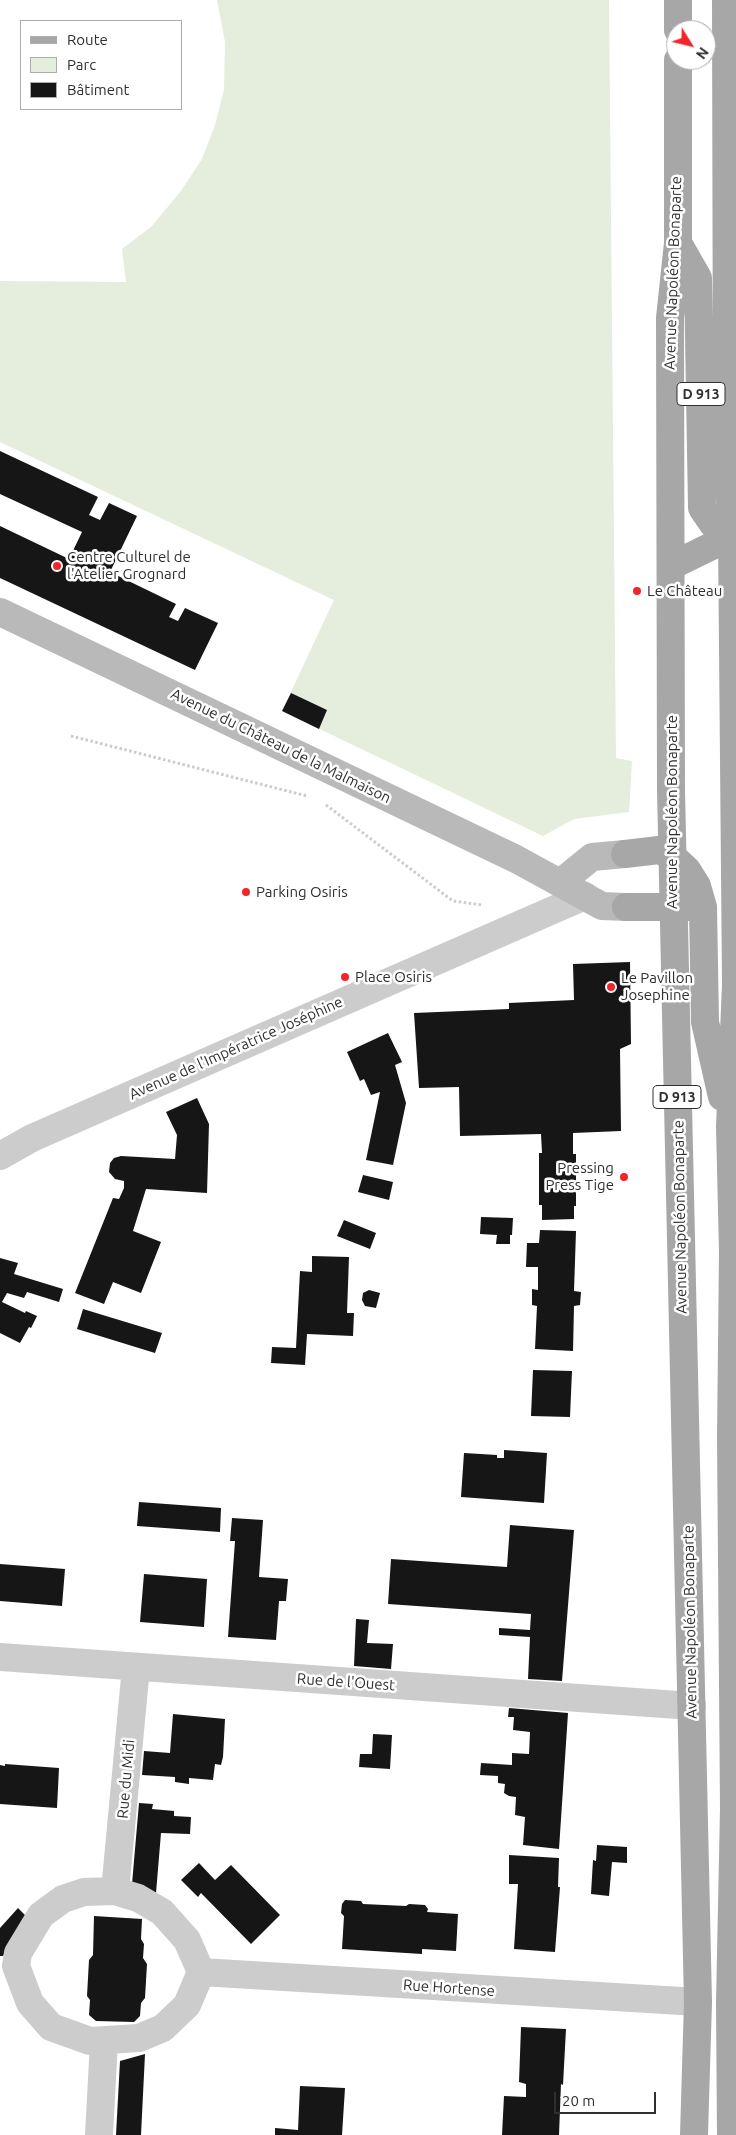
<!DOCTYPE html>
<html>
<head>
<meta charset="utf-8">
<style>
	body { margin:0 }
	#map { position:relative; width:736px; height:2135px; overflow:hidden; background:#fff; font-family:Ubuntu,sans-serif }
	canvas { display:block }
	.legend { position:absolute; left:20px; top:20px; width:162px; height:90px; box-sizing:border-box; background:#fff; border:1px solid #acacac; margin:0; padding:6px 9px; list-style:none; font-size:15px; color:#2f2f2f }
	.legend li { display:flex; align-items:center; gap:10px; height:25px }
	.legend b { width:25px; border:1px solid #acacac }
	.north { position:absolute; left:666px; top:20px; width:50px; height:50px; box-sizing:border-box; background:#fff; border:1px solid #acacac; border-radius:50%; rotate:126deg; font-size:14px; font-weight:700; line-height:20px; text-align:center; color:#2f2f2f }
	.north::after { content:''; display:block; margin:auto; width:18px; height:22px; background:#f2252d; clip-path:polygon(50% 0,100% 100%,50% 72%,0 100%) }
	.scale { position:absolute; left:554px; top:2092px; width:102px; height:22px; box-sizing:border-box; border:2px solid #2f2f2f; border-top:0; padding-left:6px; font-size:15px; line-height:18px; white-space:nowrap; color:#2f2f2f; -webkit-text-stroke:4px #fff; paint-order:stroke }
</style>
</head>
<body>
<div id="map">
<canvas width="736" height="2135"></canvas>
<ul class="legend">
<li><b style="height:6px;background:#a7a7a7"></b>Route</li>
<li><b style="height:14px;background:#e5eddc"></b>Parc</li>
<li><b style="height:14px;background:#161616"></b>Bâtiment</li>
</ul>
<div class="north">N</div>
<div class="scale">20 m</div>
</div>
<script>
const g = document.querySelector('canvas').getContext('2d');
g.lineJoin = 'round';
function fill(path, color) { g.fillStyle = color; g.fill(path, 'evenodd'); }
const poly = rows => new Path2D(rows.map(r => 'M' + r).join(''));
function stroke(path, color, width, dash) { g.strokeStyle = color; g.lineWidth = width; g.lineCap = dash ? 'butt' : 'round'; g.setLineDash(dash || []); g.stroke(path); }
function drawText(font, color, halo, rows, align = 'center') {
  g.font = font + ' Ubuntu,sans-serif'; g.lineWidth = 5; g.setLineDash([]); g.textBaseline = 'middle'; g.strokeStyle = halo; g.fillStyle = color; for (const [text, x, y, turn = 0] of rows) {
    g.save(); g.translate(x, y); g.rotate((+turn || 0) * Math.PI / 180); g.textAlign = isNaN(turn) ? turn : align; if (halo) g.strokeText(text, 0, 0); g.fillText(text, 0, 0); g.restore();
  }
}
const green = poly([
	[217,0,609,0,616,758,632,761,629,812,574,819,543,836,282,711,334,600,0,442,0,281,126,282,122,249,151,227,181,191,202,159,215,125,224,90,225,42]
]);
const building = poly([
	[0,451,98,497,89,515,100,520,109,503,137,516,110,572,176,604,169,617,178,621,185,608,218,623,195,670,0,578,0,526,69,559,82,532,0,494],
	[291,693,327,710,319,729,282,711],
	[630,962,631,1044,620,1049,621,1131,573,1133,573,1154,576,1154,576,1206,574,1206,574,1219,542,1220,542,1205,539,1205,539,1153,542,1153,541,1134,460,1136,459,1087,419,1088,414,1013,509,1009,509,1003,574,1000,573,964],
	[388,1033,402,1062,395,1065,406,1103,393,1165,366,1160,380,1092,371,1095,364,1079,360,1081,347,1052],
	[197,1098,209,1124,207,1193,146,1189,133,1231,161,1242,141,1293,113,1282,104,1304,75,1293,113,1198,119,1199,124,1188,124,1181,115,1179,109,1172,110,1163,114,1158,121,1156,175,1159,177,1135,166,1112],
	[363,1175,393,1182,389,1200,358,1192],
	[481,1217,513,1218,512,1235,510,1235,510,1244,496,1244,497,1235,480,1234],
	[344,1220,376,1233,370,1249,337,1236],
	[540,1230,576,1231,574,1291,581,1292,580,1305,574,1306,573,1351,535,1349,537,1306,532,1305,532,1289,538,1290,538,1267,526,1267,527,1243,539,1243],
	[312,1256,349,1257,347,1313,354,1313,353,1336,307,1334,305,1365,271,1363,272,1347,296,1348,300,1271,312,1272],
	[0,1258,18,1263,14,1274,63,1289,59,1302,27,1292,24,1298,7,1293,2,1302,25,1313,26,1311,37,1316,31,1328,29,1327,20,1343,0,1333],
	[369,1290,380,1293,376,1308,365,1306,362,1300,363,1293],
	[83,1309,162,1333,155,1353,77,1329],
	[533,1370,572,1371,570,1417,531,1416],
	[504,1450,547,1453,544,1503,461,1497,464,1453,497,1455,497,1458,504,1458],
	[139,1502,221,1508,220,1532,137,1526],
	[232,1518,263,1520,259,1577,288,1579,286,1601,279,1601,276,1640,228,1637,235,1541,230,1541],
	[510,1525,574,1530,562,1681,528,1679,530,1637,499,1635,499,1628,530,1630,531,1614,388,1604,391,1559,507,1567],
	[0,1564,65,1569,62,1606,0,1601],
	[144,1574,207,1579,204,1627,140,1622],
	[356,1619,369,1620,367,1643,393,1644,391,1669,354,1666],
	[509,1708,568,1713,559,1849,523,1845,525,1817,515,1815,516,1797,509,1796,504,1793,505,1784,498,1783,498,1776,480,1775,481,1763,512,1765,512,1753,529,1754,530,1732,513,1730,514,1717,508,1717],
	[173,1714,225,1719,223,1757,221,1765,215,1764,213,1780,189,1778,189,1784,175,1782,175,1777,142,1775,144,1751,170,1753],
	[373,1734,392,1735,390,1769,359,1767,360,1754,372,1754],
	[5,1764,59,1768,57,1808,0,1804,0,1765,5,1766],
	[139,1803,153,1804,152,1809,174,1811,174,1816,191,1817,190,1834,161,1833,156,1893,132,1884],
	[597,1845,627,1847,627,1863,612,1862,609,1896,591,1894,593,1860,596,1861],
	[509,1855,559,1858,558,1887,560,1887,555,1952,514,1949,518,1884,509,1884],
	[199,1863,215,1880,231,1865,280,1915,251,1944,201,1893,198,1897,181,1880],
	[345,1900,361,1901,363,1904,406,1906,409,1904,425,1905,428,1909,427,1912,458,1914,456,1951,422,1949,422,1954,342,1949,344,1916,341,1913,342,1904],
	[18,1908,29,1919,11,1942,3,1956,0,1956,0,1928],
	[94,1916,142,1919,141,1939,144,1944,143,1958,147,1964,145,1998,141,2003,140,2016,134,2022,96,2021,89,2015,90,2000,87,1996,89,1960,93,1955],
	[521,2027,566,2029,563,2085,561,2084,559,2135,502,2135,504,2096,526,2097,526,2084,519,2082],
	[145,2054,141,2135,116,2135,120,2061],
	[300,2086,345,2088,342,2135,275,2135,275,2128,298,2130]
]);
const path = poly([
	[71,736,307,796],
	[326,805,453,901,482,905]
]);
const street = poly([
	[0,1156,32,1138,585,896],
	[0,1657,692,1706],
	[115,1891,138,1898,162,1912,187,1940,201,1972,187,2005,163,2028,139,2038,90,2041,51,2027,30,2003,16,1966,18,1953,41,1915,63,1899,84,1892,115,1891],
	[115,1891,136,1667],
	[201,1972,698,2002],
	[99,2135,104,2041]
]);
const secondary = poly([
	[0,612,516,859,602,906,626,907],
	[560,883,592,857,625,854]
]);
const primary = poly([
	[678,0,678,30],
	[726,0,727,445,732,536,736,984,730,1127,733,1252,731,1437,734,1809,730,2003,731,2135],
	[678,60,678,243,670,318,671,790,698,2002,694,2135],
	[678,243,698,278,702,508,713,524,732,536],
	[671,566,732,536],
	[625,854,659,850,672,856,687,870,697,886,703,907,705,1022,722,1097],
	[626,907,691,907]
]);
const markers = [
	[57,566,5,"#f2252d"],
	[637,591,5,"#f2252d"],
	[246,892,5,"#f2252d"],
	[345,977,5,"#f2252d"],
	[611,987,5,"#f2252d"],
	[624,1177,5,"#f2252d"]
];
const shields = [
	[701,394,48],
	[677,1097,48]
];
const shieldNames = [
	["D 913",701,394],
	["D 913",677,1097]
];
const streetNames = [
	["Avenue Napoléon Bonaparte",673,273,-88],
	["Avenue du Château de la Malmaison",281,746,26],
	["Avenue Napoléon Bonaparte",672,812,-90],
	["Avenue de l'Impératrice Joséphine",236,1048,-24],
	["Avenue Napoléon Bonaparte",680,1217,-91],
	["Avenue Napoléon Bonaparte",690,1622,-91],
	["Rue de l'Ouest",346,1682,4],
	["Rue du Midi",126,1779,-85],
	["Rue Hortense",449,1988,4]
];
const poiNames = [
	["Centre Culturel de",67,557],
	["l'Atelier Grognard",67,574],
	["Le Château",647,591],
	["Parking Osiris",256,892],
	["Place Osiris",355,977],
	["Le Pavillon",621,978],
	["Josephine",621,995],
	["Pressing",614,1168,"right"],
	["Press Tige",614,1185,"right"]
];
fill(green, '#e5eddc');
fill(building, '#161616');
stroke(path, '#ccc', 3, [2.5, 2.5]);
stroke(street, '#ccc', 28);
stroke(secondary, '#b9b9b9', 28);
stroke(primary, '#a7a7a7', 28);
for (const [x, y, r, color] of markers) { const dot = new Path2D(); dot.arc(x, y, r, 0, 2 * Math.PI); g.fillStyle = color; g.fill(dot); stroke(dot, '#fff', 2); }
for (const [x, y, w] of shields) { const box = new Path2D(); box.roundRect(x - w / 2, y - 11.5, w, 23, 4); g.fillStyle = '#fff'; g.fill(box); stroke(box, '#2f2f2f', 1); }
drawText('bold 14px', '#2f2f2f', null, shieldNames);
drawText('15px', '#2f2f2f', '#fff', streetNames);
drawText('15px', '#2f2f2f', '#fff', poiNames, 'left');
</script>
</body>
</html>
